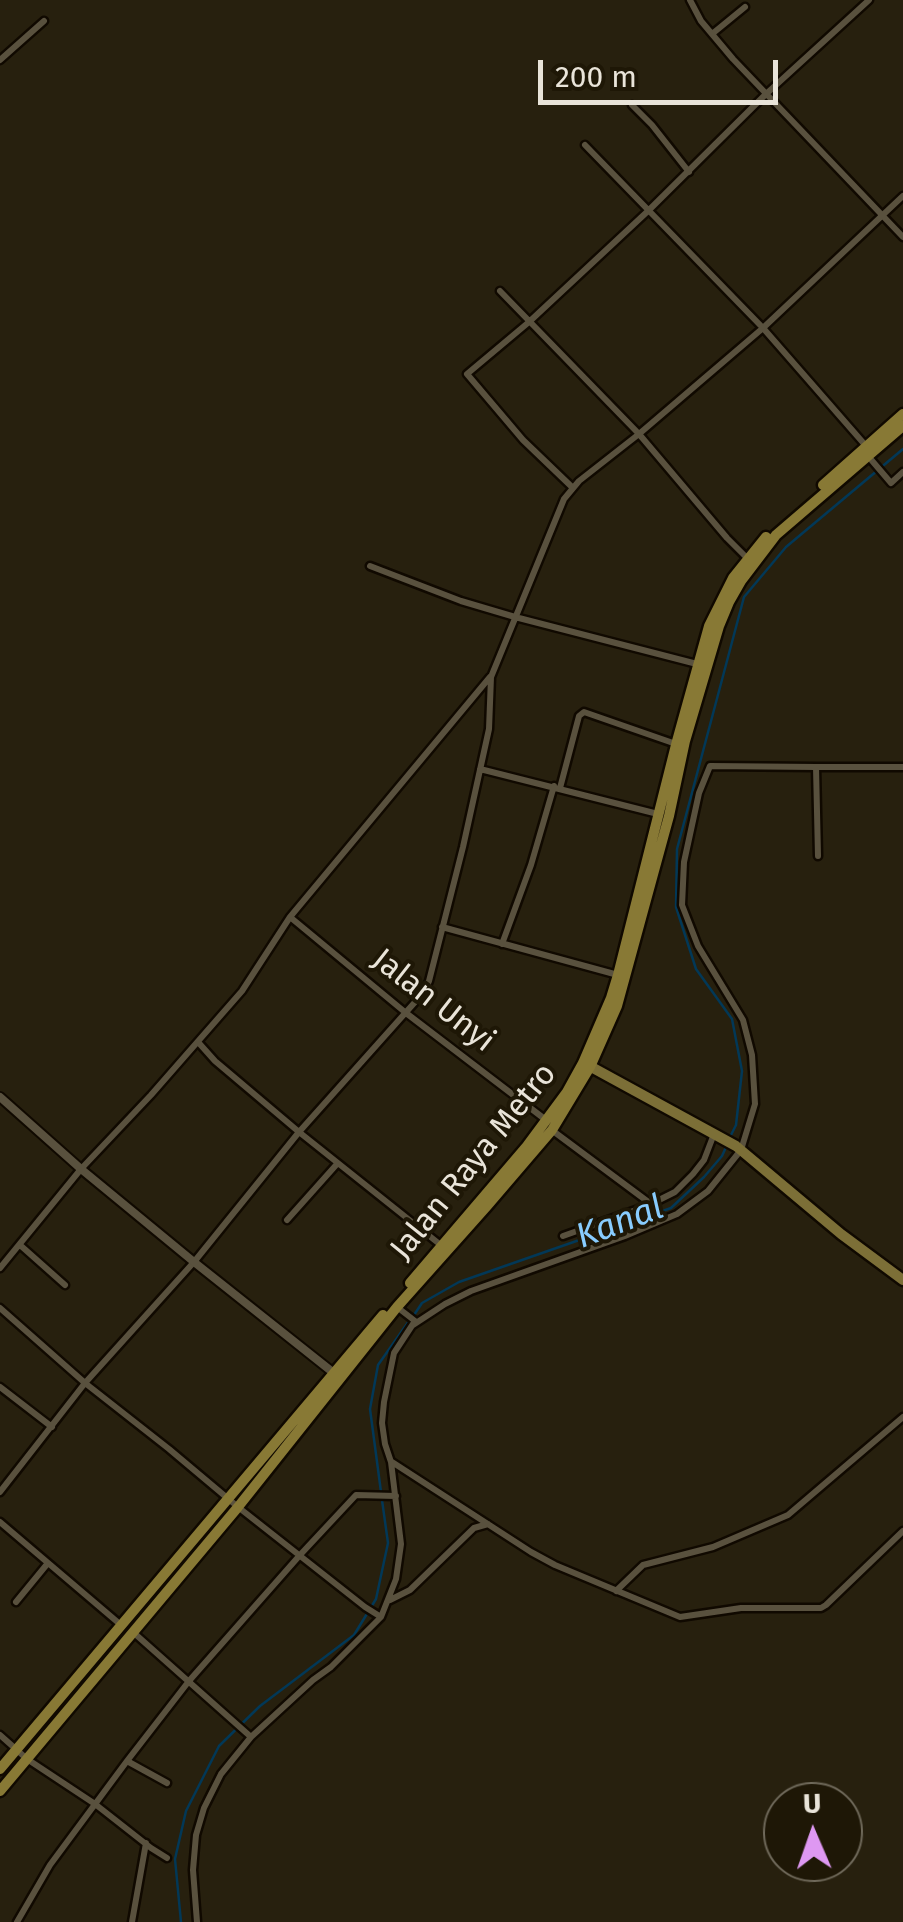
<!DOCTYPE html>
<html>
<head>
<meta charset="utf-8">
<style>
	body { margin:0 }
	#map { position:relative; width:903px; height:1922px; overflow:hidden; background:#27200e; font-family:"Fira Sans",sans-serif }
	canvas { display:block }
	.north { position:absolute; left:763px; top:1782px; width:100px; height:100px; box-sizing:border-box; background:#1e1706; border:2px solid #6f695a; border-radius:50%; rotate:358deg; font-size:28px; font-weight:700; line-height:40px; text-align:center; color:#e9e4d9 }
	.north::after { content:''; display:block; margin:auto; width:35px; height:45px; background:#de98f2; clip-path:polygon(50% 0,100% 100%,50% 72%,0 100%) }
	.scale { position:absolute; left:538px; top:60px; width:240px; height:45px; box-sizing:border-box; border:5px solid #e9e4d9; border-top:0; padding-left:12px; font-size:30px; line-height:35px; white-space:nowrap; color:#e9e4d9; -webkit-text-stroke:8px #1e1706; paint-order:stroke }
</style>
</head>
<body>
<div id="map">
<canvas width="903" height="1922"></canvas>
<div class="north">U</div>
<div class="scale">200 m</div>
</div>
<script>
const g = document.querySelector('canvas').getContext('2d');
g.lineJoin = 'round';
const poly = rows => new Path2D(rows.map(r => 'M' + r).join(''));
function stroke(path, color, width, dash) { g.strokeStyle = color; g.lineWidth = width; g.lineCap = dash ? 'butt' : 'round'; g.setLineDash(dash || []); g.stroke(path); }
function drawText(font, color, halo, rows, align = 'center') {
  g.font = font + ' "Fira Sans",sans-serif'; g.lineWidth = 8; g.setLineDash([]); g.textBaseline = 'middle'; g.strokeStyle = halo; g.fillStyle = color; for (const [text, x, y, turn = 0] of rows) {
    g.save(); g.translate(x, y); g.rotate((+turn || 0) * Math.PI / 180); g.textAlign = isNaN(turn) ? turn : align; if (halo) g.strokeText(text, 0, 0); g.fillText(text, 0, 0); g.restore();
  }
}
const stream = poly([
	[730,1137,736,1125,742,1071,732,1019,696,969,676,907,677,849,744,597,786,547,903,449],
	[414,1315,422,1303,459,1282,671,1208,704,1177,722,1156,727,1145],
	[381,1492,370,1409,378,1365,409,1321],
	[181,1922,175,1859,186,1811,219,1746,260,1706,354,1635,376,1599,388,1543,382,1500]
]);
const minor = poly([
	[690,0,701,21,733,59,903,237],
	[712,34,745,7],
	[0,60,44,21],
	[632,105,652,125,689,172],
	[585,145,763,328,866,446],
	[500,291,639,434,727,538,747,558],
	[868,456,891,483,903,472],
	[573,488,523,440,467,374,529,322,648,211,765,95,869,0],
	[370,566,461,601,515,617,697,664],
	[816,767,903,767],
	[480,769,658,814],
	[560,788,579,716,584,712,676,744],
	[290,917,406,1013,546,1120],
	[442,927,618,975],
	[502,944,531,865,554,786],
	[198,1042,215,1061,299,1132,442,1246],
	[553,1131,651,1204,675,1192,693,1174,704,1160,714,1134],
	[287,1220,337,1164],
	[563,1236,650,1205],
	[20,1245,65,1285],
	[0,1268,81,1169,151,1095,242,991,290,917,490,677],
	[0,1308,85,1383,169,1449,238,1507,365,1607,381,1617],
	[413,1325,445,1304,471,1291,625,1236,677,1214,708,1191,741,1150,755,1104,752,1055,743,1020,698,946,682,905,684,862,699,793,710,766,816,767,818,856],
	[0,1387,52,1427],
	[392,1462,531,1552,555,1565,680,1617,741,1608,821,1608,826,1605,903,1531],
	[0,1492,85,1383,194,1262,299,1132,424,992,429,981,463,847,489,729,491,677,564,499,579,481,639,434,763,328,903,196],
	[0,1522,121,1625],
	[616,1591,643,1565,713,1547,788,1515,903,1417],
	[390,1600,410,1590,474,1528,488,1524],
	[16,1602,48,1563],
	[134,1633,251,1737,313,1680,331,1667,381,1617,396,1579,401,1544,391,1462,385,1444,382,1423,384,1402,394,1353,415,1321,397,1307],
	[0,1735,27,1759,95,1804,151,1848,167,1858],
	[127,1761,167,1783],
	[17,1922,50,1865,127,1761,189,1681,300,1555,356,1495,396,1496],
	[132,1922,146,1843],
	[197,1922,193,1870,196,1835,204,1808,221,1774,251,1737]
]);
const tertiary = poly([
	[0,1097,81,1169,194,1262,335,1374]
]);
const primary = poly([
	[584,1063,736,1146,841,1234,903,1280]
]);
const trunk = poly([
	[823,485,903,414],
	[410,1283,527,1146,567,1092,583,1063,611,998,618,975,677,741,709,626,733,578,766,537],
	[0,1769,383,1315],
	[0,1791,238,1507,397,1307,487,1206,552,1130,590,1067,617,1006,669,816,685,741,719,626,729,602,741,581,776,535,903,426]
]);
const streetNames = [
	["Jalan Unyi",433,1001,38],
	["Jalan Raya Metro",474,1162,-51]
];
const waterNames = [
	["Kanal",620,1223,-21]
];
stroke(stream, '#023857', 2.5);
stroke(minor, '#100900', 11);
stroke(tertiary, '#100900', 12);
stroke(primary, '#100900', 15);
stroke(trunk, '#100900', 15);
stroke(minor, '#59513e', 6);
stroke(tertiary, '#59513e', 8);
stroke(primary, '#7c6f37', 10);
stroke(trunk, '#887935', 10);
drawText('32px', '#e9e4d9', '#1e1706', streetNames);
drawText('italic 35px', '#88ccfe', '#1e1706', waterNames);
</script>
</body>
</html>
